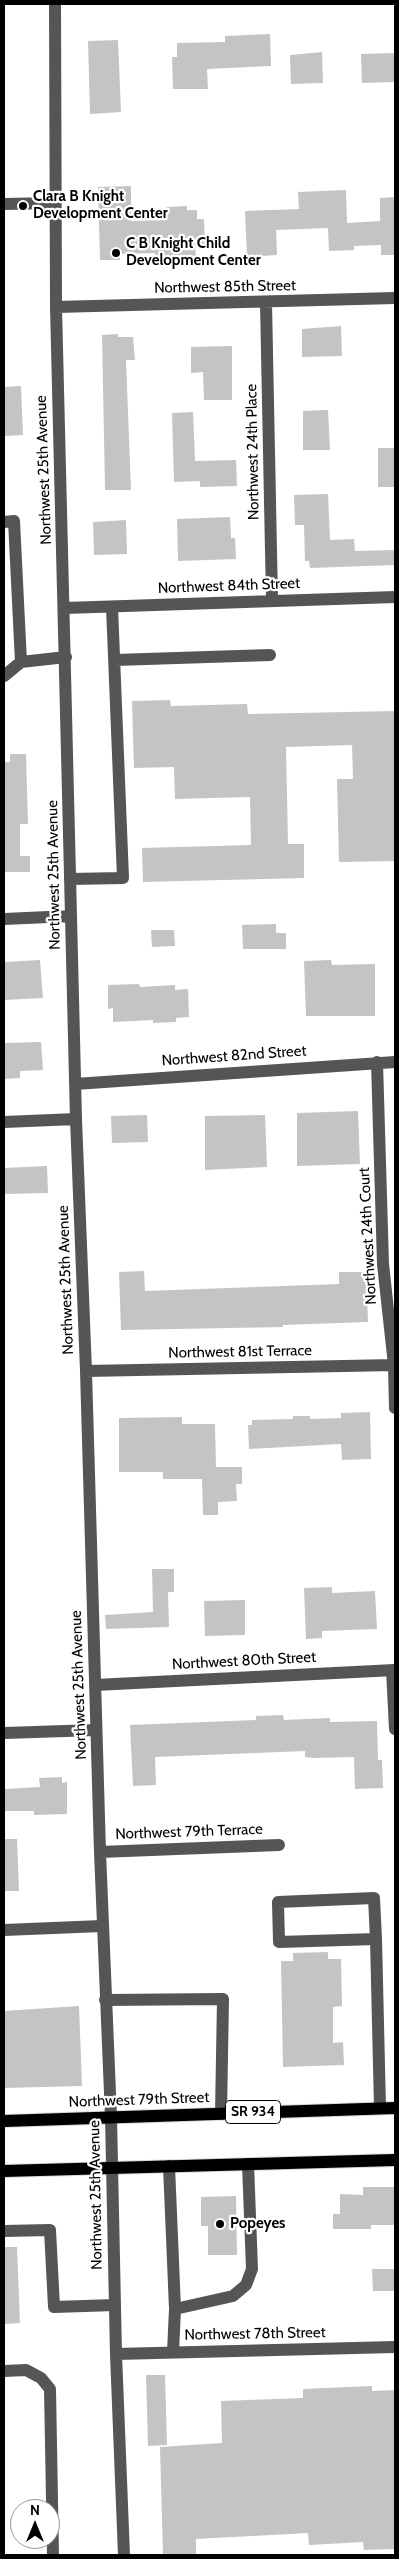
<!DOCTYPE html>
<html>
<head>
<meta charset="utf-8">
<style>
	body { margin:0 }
	#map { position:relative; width:399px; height:2559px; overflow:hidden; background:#fff; font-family:Cabin,sans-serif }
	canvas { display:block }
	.frame { position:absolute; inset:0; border:5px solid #000; pointer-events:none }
	.north { position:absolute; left:10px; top:2499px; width:50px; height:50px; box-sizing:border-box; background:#fff; border:1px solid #999; border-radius:50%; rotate:0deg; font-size:14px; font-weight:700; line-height:20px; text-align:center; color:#000 }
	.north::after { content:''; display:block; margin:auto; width:18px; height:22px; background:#000; clip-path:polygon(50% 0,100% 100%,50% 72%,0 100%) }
</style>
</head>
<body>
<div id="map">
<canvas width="399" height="2559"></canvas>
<div class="frame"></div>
<div class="north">N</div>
</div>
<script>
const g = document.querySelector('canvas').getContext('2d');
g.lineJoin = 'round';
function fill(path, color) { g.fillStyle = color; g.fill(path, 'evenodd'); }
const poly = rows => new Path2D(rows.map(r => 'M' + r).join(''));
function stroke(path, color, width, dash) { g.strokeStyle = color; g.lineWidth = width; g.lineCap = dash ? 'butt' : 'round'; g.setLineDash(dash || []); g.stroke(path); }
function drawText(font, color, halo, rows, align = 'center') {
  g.font = font + ' Cabin,sans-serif'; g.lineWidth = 4.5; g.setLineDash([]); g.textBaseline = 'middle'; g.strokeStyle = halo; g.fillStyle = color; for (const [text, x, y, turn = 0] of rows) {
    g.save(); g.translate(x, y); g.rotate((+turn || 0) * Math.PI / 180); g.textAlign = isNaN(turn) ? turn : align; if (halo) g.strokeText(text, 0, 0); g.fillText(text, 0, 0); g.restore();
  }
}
const building = poly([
	[270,34,271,66,207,69,208,89,173,89,172,57,177,57,177,43,225,42,225,36],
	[118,40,121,112,90,114,88,41],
	[322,52,323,83,291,84,290,55],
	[395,53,395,82,362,83,361,54],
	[131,186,131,221,166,220,166,207,187,206,187,210,197,210,197,219,204,219,205,244,195,245,196,256,155,257,155,253,120,254,120,260,100,260,98,187],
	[346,190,347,223,380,221,380,198,395,197,395,255,381,255,381,245,354,246,354,250,329,251,328,228,276,230,277,255,247,257,245,211,299,209,298,192],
	[341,326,342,356,302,357,302,329],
	[118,334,118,337,133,337,135,360,126,360,131,490,105,490,102,335],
	[232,346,232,400,204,400,203,372,191,373,191,347],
	[21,386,23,435,4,436,4,387],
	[328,410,330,450,303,450,303,411],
	[193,412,195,461,236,460,237,486,200,487,200,481,174,482,172,413],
	[378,448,395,448,395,487,378,487],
	[328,494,330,540,354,539,355,551,395,550,395,565,310,568,309,561,305,561,304,525,295,525,294,495],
	[230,517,231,538,235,538,236,559,178,561,177,519],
	[126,520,127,554,94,555,93,522],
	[170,700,171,706,247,704,248,714,395,711,395,861,339,862,337,779,353,779,352,745,286,747,288,844,304,844,304,878,143,882,142,848,251,845,250,797,175,799,174,767,134,768,132,701],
	[10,754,26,754,28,824,20,824,20,856,30,856,30,872,4,872,4,762,10,762],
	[276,924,276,933,286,933,286,949,243,949,242,925],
	[151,930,174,930,175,946,152,947],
	[40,960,43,998,4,1000,4,962],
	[331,960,332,965,375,964,375,1016,306,1016,304,961],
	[139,984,140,987,175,985,175,990,188,989,189,1017,176,1018,176,1022,153,1023,153,1020,113,1022,113,1008,108,1009,108,985],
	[41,1042,43,1070,20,1071,20,1078,4,1079,4,1043],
	[358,1111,360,1164,297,1166,297,1113],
	[147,1115,148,1142,112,1143,111,1116],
	[265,1115,267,1167,205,1170,205,1116],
	[47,1166,48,1193,4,1194,4,1168],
	[144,1271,145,1291,339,1284,339,1272,366,1272,368,1322,283,1325,283,1327,121,1330,119,1272],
	[370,1412,371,1459,342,1460,341,1444,249,1449,248,1425,252,1425,252,1420,293,1419,293,1416,310,1416,310,1419,341,1418,341,1413],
	[182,1417,182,1424,215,1424,216,1467,242,1467,242,1484,236,1484,237,1501,218,1502,218,1515,203,1515,202,1479,163,1479,163,1472,119,1472,119,1418],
	[152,1569,174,1569,174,1592,168,1592,169,1627,106,1629,105,1615,153,1612],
	[332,1587,332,1593,375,1591,377,1629,322,1631,322,1638,306,1639,304,1588],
	[245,1600,245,1635,205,1636,204,1601],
	[283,1715,284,1720,330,1718,330,1722,377,1721,378,1760,382,1760,383,1788,355,1789,354,1757,313,1758,305,1757,305,1751,155,1757,156,1785,133,1786,130,1725,256,1720,256,1716],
	[62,1777,62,1783,67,1782,67,1814,34,1815,34,1811,4,1811,4,1789,40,1787,39,1778],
	[4,1839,17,1839,19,1891,4,1891],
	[328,1952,328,1959,341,1959,342,2006,333,2007,333,2043,343,2042,344,2065,283,2067,281,1961,293,1961,293,1953],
	[79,2006,82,2086,4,2088,4,2011],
	[363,2187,395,2187,395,2225,371,2225,371,2229,333,2229,333,2214,340,2214,340,2194,363,2195],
	[236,2196,237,2255,208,2255,208,2226,201,2226,201,2197],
	[4,2247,17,2247,20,2323,4,2324],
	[372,2269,395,2269,395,2291,373,2291],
	[146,2375,165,2375,167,2445,148,2446],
	[372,2386,372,2391,395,2390,395,2549,364,2550,363,2542,309,2545,308,2533,196,2539,196,2555,163,2555,160,2447,222,2443,221,2401,303,2398,303,2389]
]);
const minor = poly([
	[55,4,56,307,76,1119,86,1371,100,1852,111,2117,116,2354,124,2555],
	[4,204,55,203],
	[266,303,272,600],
	[56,307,395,298],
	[4,522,14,521,21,662],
	[65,608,395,597],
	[115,660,270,655],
	[4,676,21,662,66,657],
	[70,879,123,878,112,607],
	[4,919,71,916],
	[377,1062,383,1264,394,1365,395,1408],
	[75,1084,395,1062],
	[4,1122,76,1119],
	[86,1371,395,1365],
	[392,1670,395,1729],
	[95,1685,395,1670],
	[4,1733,96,1730],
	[100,1852,279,1845],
	[4,1930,102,1926],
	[376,1939,279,1942,278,1902,374,1898,376,1939,380,2108],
	[105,2000,223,1999,221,2114],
	[169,2166,175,2309],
	[4,2231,50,2230,54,2307,115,2305],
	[173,2352,175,2309,233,2296,246,2285,252,2269,248,2164],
	[116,2354,395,2347],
	[4,2371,26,2370,41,2378,50,2389,53,2555]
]);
const major = poly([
	[4,2121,395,2108],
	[4,2171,395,2160]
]);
const markers = [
	[23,206,5,"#000"],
	[116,253,5,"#000"],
	[220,2224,5,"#000"]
];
const shields = [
	[253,2112,55]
];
const shieldNames = [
	["SR 934",253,2112]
];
const poiNames = [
	["Clara B Knight",33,197],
	["Development Center",33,214],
	["C B Knight Child",126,244],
	["Development Center",126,261],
	["Popeyes",230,2224]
];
const streetNames = [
	["Northwest 85th Street",225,287,-1],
	["Northwest 24th Place",253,452,-91],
	["Northwest 25th Avenue",44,470,-92],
	["Northwest 84th Street",229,586,-2],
	["Northwest 25th Avenue",54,875,-91],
	["Northwest 82nd Street",234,1056,-4],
	["Northwest 24th Court",368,1236,-93],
	["Northwest 25th Avenue",66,1280,-92],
	["Northwest 81st Terrace",240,1352,-1],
	["Northwest 80th Street",244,1661,-3],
	["Northwest 25th Avenue",79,1685,-92],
	["Northwest 79th Terrace",189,1832,-2],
	["Northwest 79th Street",139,2100,-2],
	["Northwest 25th Avenue",96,2195,-91],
	["Northwest 78th Street",255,2334,-1]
];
fill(building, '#c4c4c4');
stroke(major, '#dbdbdb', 14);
stroke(minor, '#555', 12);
stroke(major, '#000', 12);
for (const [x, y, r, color] of markers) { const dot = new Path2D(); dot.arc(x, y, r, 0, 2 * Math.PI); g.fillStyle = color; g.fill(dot); stroke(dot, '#fff', 2); }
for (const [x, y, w] of shields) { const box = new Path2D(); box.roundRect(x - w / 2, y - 11.5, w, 23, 4); g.fillStyle = '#fff'; g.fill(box); stroke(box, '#000', 1); }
drawText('bold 14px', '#000', null, shieldNames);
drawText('bold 15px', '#000', '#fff', poiNames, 'left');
drawText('15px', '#000', '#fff', streetNames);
</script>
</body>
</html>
